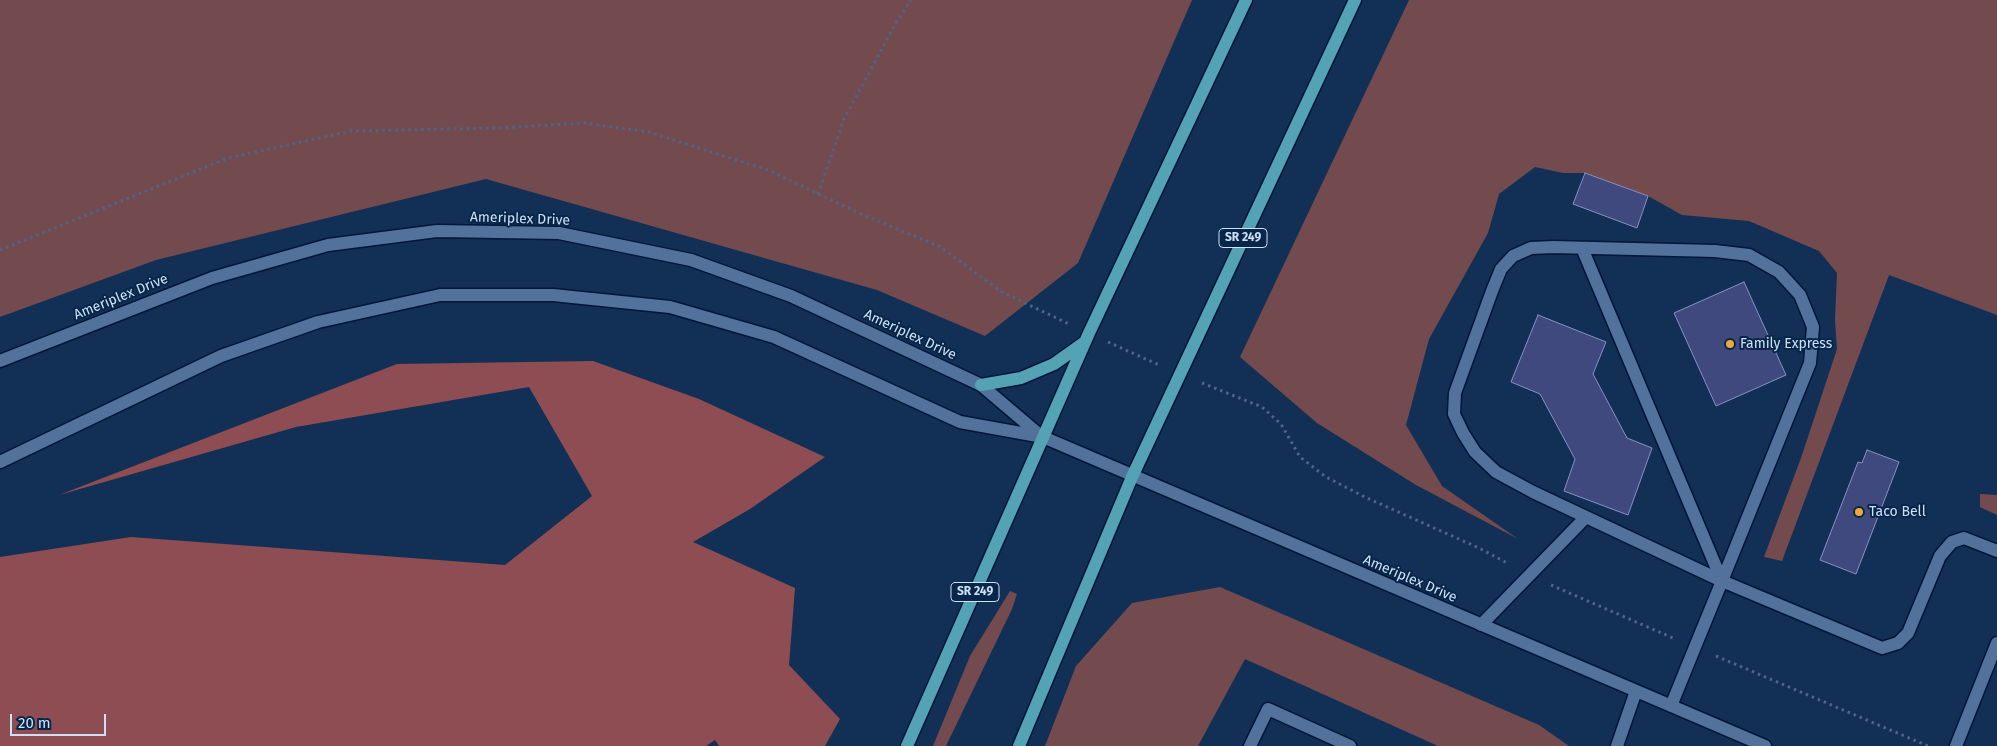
<!DOCTYPE html>
<html>
<head>
<meta charset="utf-8">
<style>
	body { margin:0 }
	#map { position:relative; width:1997px; height:746px; overflow:hidden; background:#123055; font-family:"Fira Sans",sans-serif }
	canvas { display:block }
	.scale { position:absolute; left:10px; top:714px; width:96px; height:22px; box-sizing:border-box; border:2px solid #cee0f7; border-top:0; padding-left:6px; font-size:15px; line-height:18px; white-space:nowrap; color:#cee0f7; -webkit-text-stroke:4px #072649; paint-order:stroke }
</style>
</head>
<body>
<div id="map">
<canvas width="1997" height="746"></canvas>
<div class="scale">20 m</div>
</div>
<script>
const g = document.querySelector('canvas').getContext('2d');
g.lineJoin = 'round';
function fill(path, color) { g.fillStyle = color; g.fill(path, 'evenodd'); }
const poly = rows => new Path2D(rows.map(r => 'M' + r).join(''));
function stroke(path, color, width, dash) { g.strokeStyle = color; g.lineWidth = width; g.lineCap = dash ? 'butt' : 'round'; g.setLineDash(dash || []); g.stroke(path); }
function drawText(font, color, halo, rows, align = 'center') {
  g.font = font + ' "Fira Sans",sans-serif'; g.lineWidth = 4; g.setLineDash([]); g.textBaseline = 'middle'; g.strokeStyle = halo; g.fillStyle = color; for (const [text, x, y, turn = 0] of rows) {
    g.save(); g.translate(x, y); g.rotate((+turn || 0) * Math.PI / 180); g.textAlign = isNaN(turn) ? turn : align; if (halo) g.strokeText(text, 0, 0); g.fillText(text, 0, 0); g.restore();
  }
}
const green = poly([
	[0,0,1192,0,1078,263,985,336,877,290,486,179,156,260,0,317],
	[1409,0,1997,0,1997,315,1889,275,1782,561,1764,557,1801,458,1837,349,1835,320,1837,273,1819,251,1749,221,1682,215,1648,196,1585,173,1563,173,1535,167,1499,194,1488,233,1429,339,1406,425,1442,486,1518,539,1416,485,1317,423,1240,357],
	[1980,494,1997,495,1997,515,1980,507],
	[1220,587,1539,725,1569,746,1438,746,1245,659,1198,746,1045,746,1076,666,1132,603],
	[1010,591,1017,594,1012,609,946,746,933,746,970,656]
]);
const forest = poly([
	[593,361,699,399,825,457,750,509,693,542,795,588,789,665,840,719,825,746,719,746,715,740,706,746,0,746,0,557,131,537,505,565,592,496,529,387,296,427,59,495,397,364]
]);
const building = poly([
	[1585,173,1648,196,1637,228,1573,204,1585,173],
	[1744,282,1786,375,1716,406,1674,313,1744,282],
	[1538,315,1606,342,1593,374,1627,438,1652,448,1628,515,1564,491,1575,459,1540,394,1511,382,1538,315],
	[1867,450,1899,462,1856,574,1820,560,1858,462,1862,463,1867,450]
]);
const path = poly([
	[818,194,844,119,897,21,911,0],
	[0,250,228,158,351,131,498,128,584,123,649,132,768,170,863,215,939,246,1002,292,1069,324],
	[1108,342,1159,365],
	[1202,383,1262,407,1281,424,1300,457,1326,477,1367,498,1479,548,1509,564],
	[1551,585,1673,638],
	[1716,656,1928,746]
]);
const minor = poly([
	[1582,248,1722,581],
	[0,361,212,278,328,245,437,231,559,233,691,260,791,296,981,385,1041,436],
	[0,462,221,356,318,322,440,295,553,295,670,307,774,337,960,422,1043,437,1765,746],
	[1481,625,1586,517],
	[1671,706,1695,647,1722,581,1810,363,1813,327,1800,295,1779,272,1749,255,1715,251,1553,247,1531,248,1513,256,1501,269,1492,291,1455,393,1454,414,1463,433,1475,452,1496,472,1533,492,1722,581,1882,648,1898,643,1908,633,1940,556,1952,542,1964,538,1997,551],
	[1250,746,1268,709,1350,746],
	[1617,746,1636,691],
	[1956,746,1997,643]
]);
const major = poly([
	[981,385,1021,378,1054,364,1085,342],
	[907,746,1089,333,1246,0],
	[1019,746,1132,477,1355,0]
]);
const markers = [
	[1730,344,5,"#eda83b"],
	[1859,512,5,"#eda83b"]
];
const shields = [
	[1243,238,48],
	[975,592,48]
];
const shieldNames = [
	["SR 249",1243,238],
	["SR 249",975,592]
];
const streetNames = [
	["Ameriplex Drive",520,219,2],
	["Ameriplex Drive",121,297,-22],
	["Ameriplex Drive",910,335,25],
	["Ameriplex Drive",1410,579,23]
];
const poiNames = [
	["Family Express",1740,344],
	["Taco Bell",1869,512]
];
fill(green, '#734b4e');
fill(forest, '#8d4d52');
fill(building, '#40497d');
stroke(building, '#8792c4', 1);
stroke(minor, '#001639', 15);
stroke(major, '#001639', 15);
stroke(path, '#4c6687', 3, [2.5, 4]);
stroke(minor, '#52729c', 12);
stroke(major, '#53a3b4', 12);
for (const [x, y, r, color] of markers) { const dot = new Path2D(); dot.arc(x, y, r, 0, 2 * Math.PI); g.fillStyle = color; g.fill(dot); stroke(dot, '#072649', 2); }
for (const [x, y, w] of shields) { const box = new Path2D(); box.roundRect(x - w / 2, y - 9.5, w, 19, 4); g.fillStyle = '#072649'; g.fill(box); stroke(box, '#cee0f7', 1); }
drawText('bold 12px', '#cee0f7', null, shieldNames);
drawText('14px', '#cee0f7', '#072649', streetNames);
drawText('14px', '#cee0f7', '#072649', poiNames, 'left');
</script>
</body>
</html>
